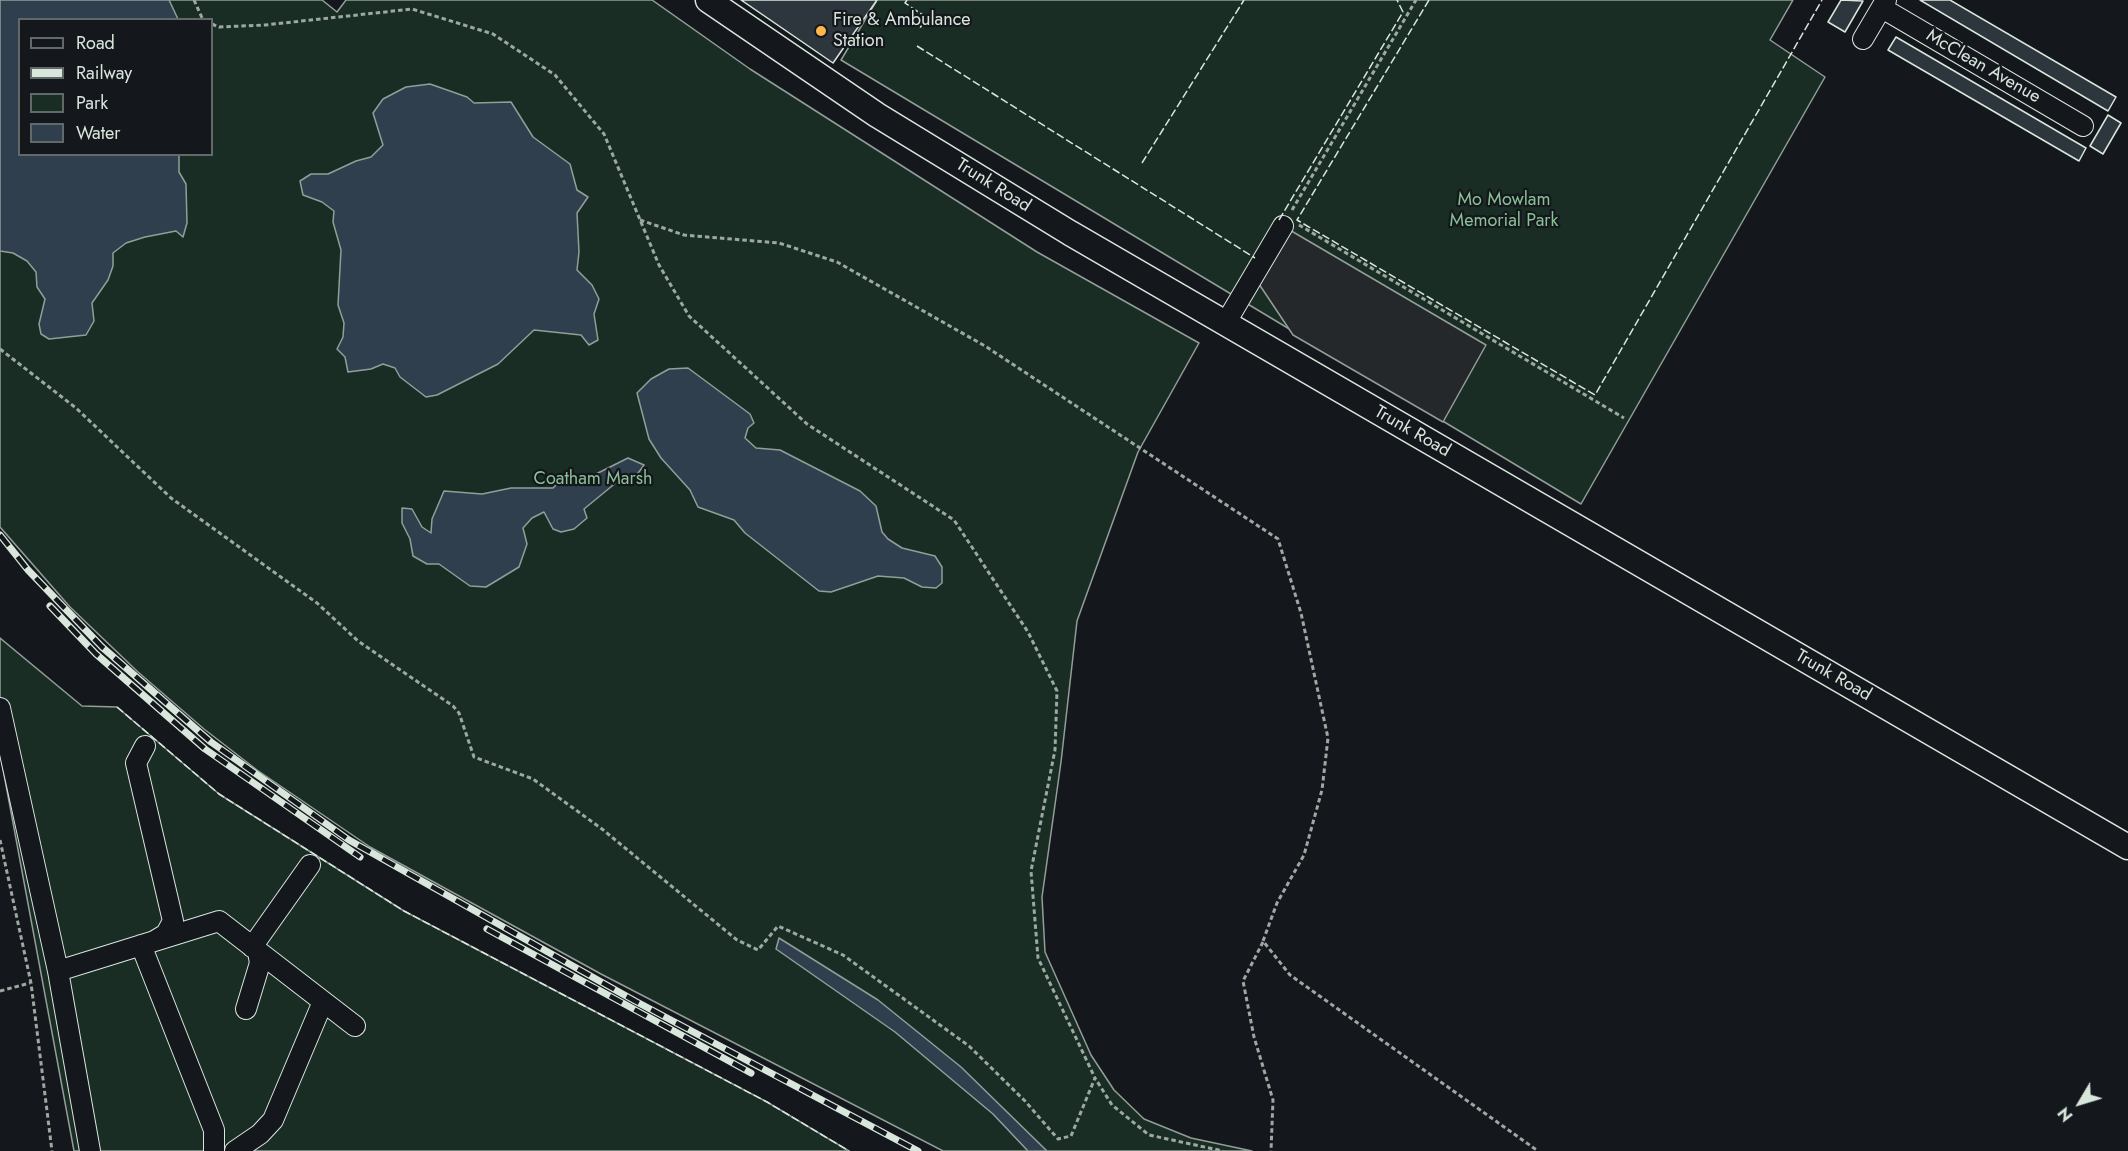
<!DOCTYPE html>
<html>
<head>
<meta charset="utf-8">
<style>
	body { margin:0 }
	#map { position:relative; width:2128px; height:1151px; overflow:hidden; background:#14181c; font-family:Jost,sans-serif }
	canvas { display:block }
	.legend { position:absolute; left:18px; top:18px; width:195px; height:138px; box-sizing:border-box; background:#14181c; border:2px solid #626a69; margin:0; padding:8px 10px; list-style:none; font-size:18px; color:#d8e6dc }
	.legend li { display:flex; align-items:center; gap:12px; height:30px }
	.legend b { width:30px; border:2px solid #626a69 }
	.north { position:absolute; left:2050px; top:1073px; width:60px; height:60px; -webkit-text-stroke:4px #14181c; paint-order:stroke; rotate:232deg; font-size:16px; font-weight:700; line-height:24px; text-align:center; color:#d8e6dc }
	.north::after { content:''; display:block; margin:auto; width:21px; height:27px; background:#d8e6dc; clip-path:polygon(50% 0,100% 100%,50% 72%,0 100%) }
</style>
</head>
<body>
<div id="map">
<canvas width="2128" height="1151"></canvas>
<ul class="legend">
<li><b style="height:8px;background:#14181c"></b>Road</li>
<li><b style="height:8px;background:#d8e6dc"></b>Railway</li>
<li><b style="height:16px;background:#1a2d24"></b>Park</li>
<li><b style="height:16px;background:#2f3f4d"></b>Water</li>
</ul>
<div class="north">N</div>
</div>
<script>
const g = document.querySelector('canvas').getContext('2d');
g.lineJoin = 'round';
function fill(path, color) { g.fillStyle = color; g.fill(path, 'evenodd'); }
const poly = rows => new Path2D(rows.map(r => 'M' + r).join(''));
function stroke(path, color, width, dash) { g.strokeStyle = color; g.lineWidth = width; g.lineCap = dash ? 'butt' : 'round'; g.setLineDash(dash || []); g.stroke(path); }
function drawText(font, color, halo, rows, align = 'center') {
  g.font = font + ' Jost,sans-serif'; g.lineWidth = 4.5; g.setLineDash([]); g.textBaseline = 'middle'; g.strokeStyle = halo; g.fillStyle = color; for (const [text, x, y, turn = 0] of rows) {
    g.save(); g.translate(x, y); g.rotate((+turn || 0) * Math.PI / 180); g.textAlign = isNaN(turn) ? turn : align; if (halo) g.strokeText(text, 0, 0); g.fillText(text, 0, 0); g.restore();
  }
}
const green = poly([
	[0,0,322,0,337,12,346,0,652,0,750,69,1037,252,1199,343,1138,452,1077,621,1061,762,1042,897,1045,952,1091,1055,1114,1090,1144,1119,1191,1138,1252,1151,943,1151,601,974,370,847,257,770,204,729,138,672,70,607,0,527,0,0],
	[20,20,212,20,212,154,20,154,20,20],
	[877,0,1793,0,1770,40,1825,77,1581,504,841,60,877,0],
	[0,638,82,706,117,707,219,794,404,911,767,1102,849,1151,74,1151,0,753,0,638]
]);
const parking = poly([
	[1288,229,1486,345,1443,422,1293,335,1259,284,1288,229]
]);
const water = poly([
	[0,0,169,0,178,19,20,20,20,154,179,155,179,172,186,184,187,223,183,237,176,231,145,237,126,243,113,253,113,266,108,280,92,303,94,321,86,335,49,339,41,334,39,324,45,299,37,287,36,272,27,261,13,253,0,251,0,0],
	[430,84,467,97,474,103,511,102,533,137,570,164,577,190,588,197,577,213,579,252,577,270,592,285,599,299,594,314,598,340,589,345,581,335,534,330,498,364,437,395,426,397,400,377,395,368,383,364,371,369,348,372,345,357,337,349,343,337,344,323,338,305,341,250,333,222,334,211,322,202,303,195,300,181,311,174,328,174,356,161,371,157,383,145,373,113,383,99,406,87,430,84],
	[688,368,750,414,754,423,748,428,745,438,756,448,780,450,860,491,876,506,882,532,888,539,902,548,935,556,942,567,942,583,936,588,922,587,904,578,878,576,831,592,819,591,745,533,734,520,698,507,690,490,661,458,649,439,637,393,651,379,669,369,688,368],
	[628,458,644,465,636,476,623,477,584,509,587,518,574,529,561,532,553,529,544,512,532,518,523,528,527,544,519,567,486,587,470,586,439,564,427,564,413,556,410,539,402,523,402,508,412,509,422,527,431,533,432,519,444,491,482,494,511,488,553,488,561,480,590,477,628,458],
	[779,938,878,1000,961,1067,1047,1151,1028,1151,993,1114,895,1032,776,949,779,938]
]);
const building = poly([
	[741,0,877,0,833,63,741,0],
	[1841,0,1863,1,1845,32,1828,22,1841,0],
	[1920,0,1950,0,2116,97,2108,111,1920,0],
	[1896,37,2086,148,2079,161,1888,50,1896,37],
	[2108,115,2121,123,2103,154,2090,146,2108,115]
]);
const path = poly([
	[194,0,203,20],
	[212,24,219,27,265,25,412,9,493,34,555,75,604,134,659,265,689,316,807,424,954,520,1028,632,1057,691,1055,750,1031,871,1038,958,1095,1078],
	[1292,210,1416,0],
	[640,220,684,235,779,243,837,262,985,346,1278,539,1301,613,1328,738,1322,790,1304,855,1277,903,1263,941,1290,975,1538,1151],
	[1299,225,1624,418],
	[0,349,76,408,171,498,317,603,358,641,453,706,459,713,474,757,533,779,602,829,737,940,758,950,778,926,843,955,969,1046,1025,1101,1058,1139,1071,1136,1095,1078,1112,1105,1149,1135,1223,1151],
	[0,840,31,983,52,1151],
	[1263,942,1243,981,1254,1037,1273,1100,1271,1151],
	[0,991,30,983]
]);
const minor = poly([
	[1882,8,2083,126],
	[1863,39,1886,0],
	[1225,324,1283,226],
	[0,708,58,971,90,1151],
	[145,746,136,763,173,921,166,934,156,940],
	[141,945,214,1130,214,1151],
	[252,947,310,865],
	[58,971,219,921,355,1026],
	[246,1009,260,963,258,952],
	[235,1151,260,1134,273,1120,322,1004]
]);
const major = poly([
	[708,0,877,115,1070,233,2128,847]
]);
const rail = poly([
	[0,535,28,570,102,647,211,742,349,840,635,1001,918,1151],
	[50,606,96,654,205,749,360,857],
	[487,929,751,1073]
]);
const fence = poly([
	[907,0,905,3,926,17,919,30],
	[1429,0,1297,220,1595,395,1822,0],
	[917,46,1255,258],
	[1142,163,1244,0],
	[1279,220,1403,12,1397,0],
	[117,707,219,794,404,911,767,1102,849,1151]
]);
const markers = [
	[821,31,6,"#ffb74d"]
];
const poiNames = [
	["Fire & Ambulance",833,21],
	["Station",833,42]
];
const streetNames = [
	["McClean Avenue",1983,67,30],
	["Trunk Road",993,186,32],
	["Trunk Road",1412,432,30],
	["Trunk Road",1833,676,30]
];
const parkNames = [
	["Mo Mowlam",1504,201],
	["Memorial Park",1504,222],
	["Coatham Marsh",593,480]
];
fill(green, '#1a2d24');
stroke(green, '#939e99', 1.5);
fill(parking, '#24282b');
stroke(parking, '#939e99', 1.5);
fill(water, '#2f3f4d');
stroke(water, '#939e99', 1.5);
fill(building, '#2c363c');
stroke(building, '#d8e6dc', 1.5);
stroke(minor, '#d8e6dc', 22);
stroke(major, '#d8e6dc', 27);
stroke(path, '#9da8a2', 3, [4.5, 3]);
stroke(minor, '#14181c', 20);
stroke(major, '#14181c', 24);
stroke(rail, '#d8e6dc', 7);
stroke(rail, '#14181c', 4.5, [14]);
stroke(fence, '#d8e6dc', 1.5, [8, 3]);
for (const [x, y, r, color] of markers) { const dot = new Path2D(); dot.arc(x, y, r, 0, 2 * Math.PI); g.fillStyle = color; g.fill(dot); stroke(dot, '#14181c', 2); }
drawText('18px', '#d8e6dc', '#14181c', poiNames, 'left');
drawText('18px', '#d8e6dc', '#14181c', streetNames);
drawText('18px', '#8ac095', '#14181c', parkNames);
</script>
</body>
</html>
